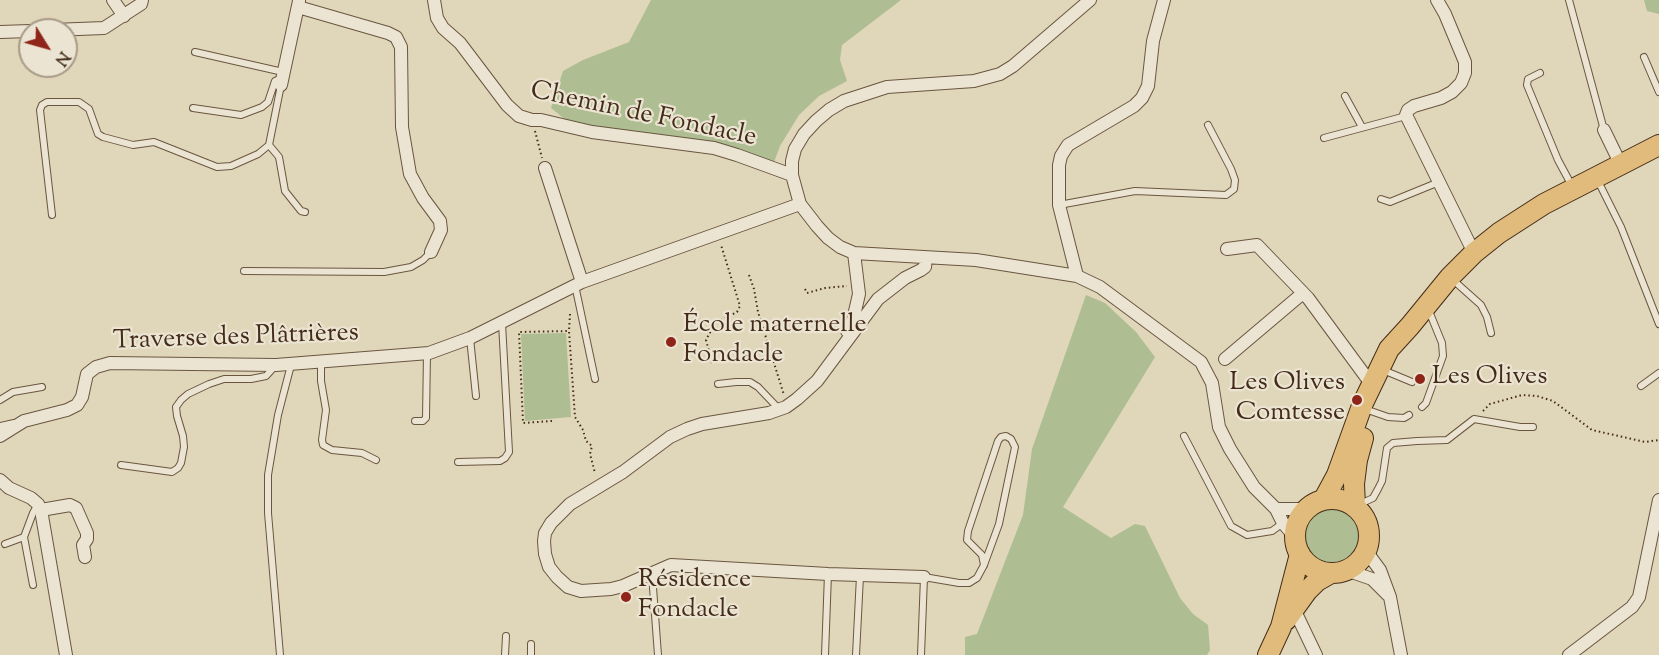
<!DOCTYPE html>
<html>
<head>
<meta charset="utf-8">
<style>
	body { margin:0 }
	#map { position:relative; width:1659px; height:655px; overflow:hidden; background:#e0d6b9; font-family:"Sorts Mill Goudy",serif }
	canvas { display:block }
	.north { position:absolute; left:18px; top:18px; width:60px; height:60px; box-sizing:border-box; background:#ebe4d2; border:2px solid #a89a88; border-radius:50%; rotate:127deg; font-size:16px; font-weight:700; line-height:24px; text-align:center; color:#432b18 }
	.north::after { content:''; display:block; margin:auto; width:21px; height:27px; background:#8f2418; clip-path:polygon(50% 0,100% 100%,50% 72%,0 100%) }
</style>
</head>
<body>
<div id="map">
<canvas width="1659" height="655"></canvas>
<div class="north">N</div>
</div>
<script>
const g = document.querySelector('canvas').getContext('2d');
g.lineJoin = 'round';
function fill(path, color) { g.fillStyle = color; g.fill(path, 'evenodd'); }
const poly = rows => new Path2D(rows.map(r => 'M' + r).join(''));
function stroke(path, color, width, dash) { g.strokeStyle = color; g.lineWidth = width; g.lineCap = dash ? 'butt' : 'round'; g.setLineDash(dash || []); g.stroke(path); }
function drawText(font, color, halo, rows, align = 'center') {
  g.font = font + ' "Sorts Mill Goudy",serif'; g.lineWidth = 4.5; g.setLineDash([]); g.textBaseline = 'middle'; g.strokeStyle = halo; g.fillStyle = color; for (const [text, x, y, turn = 0] of rows) {
    g.save(); g.translate(x, y); g.rotate((+turn || 0) * Math.PI / 180); g.textAlign = isNaN(turn) ? turn : align; if (halo) g.strokeText(text, 0, 0); g.fillText(text, 0, 0); g.restore();
  }
}
const green = poly([
	[651,0,901,0,842,45,840,60,847,81,819,96,799,115,780,146,773,165,572,125,551,108,563,71,583,60,629,42],
	[1644,0,1659,0,1659,14,1647,11],
	[1086,295,1105,303,1136,332,1155,357,1063,507,1111,538,1135,524,1145,526,1180,598,1193,614,1208,625,1210,650,1207,655,965,655,965,637,977,634,1023,515,1032,449],
	[566,333,571,417,525,421,521,334],
	'1302 536a29 29 0 1 1 58 0a29 29 0 1 1-58 0Z'
]);
const path = poly([
	[535,131,542,158],
	[749,275,754,289,758,312,784,395],
	[805,289,807,293,825,288,847,286],
	[570,314,569,331,575,417,583,430,586,441,592,446,590,454,595,473],
	[712,363,706,340,715,323,737,312,740,306,721,245],
	[1483,411,1490,404,1522,395,1537,396,1553,401,1592,430,1645,442,1659,440],
	[552,421,523,423,519,332,569,331]
]);
const lane = poly([
	[1569,0,1604,130],
	[195,52,283,72],
	[1644,57,1659,92],
	[1540,73,1528,79,1527,85,1558,160,1572,186],
	[1345,96,1362,127],
	[193,108,241,115,262,107,268,102,275,81,282,78],
	[1324,138,1406,116],
	[269,145,279,157,285,191,301,211,305,212],
	[1598,181,1621,227,1659,324],
	[1381,199,1390,202,1439,182],
	[1059,205,1135,191,1226,195,1234,189,1235,180,1231,169,1208,125],
	[52,215,40,110,42,105,47,102,79,102,89,109,98,134,103,137,133,145,154,142,217,167,231,166,258,154,269,145,281,85],
	[244,271,384,272,411,267,423,260,431,252],
	[1453,280,1481,305,1487,317,1491,333],
	[575,285,595,379],
	[470,338,476,396],
	[321,361,321,381,326,410,322,440,323,445,332,450,362,453,376,460],
	[1383,370,1412,382],
	[718,384,736,382,750,382,758,387,779,409],
	[1641,386,1659,373],
	[0,400,13,392,42,387],
	[1422,407,1426,403,1443,356,1442,343,1429,311],
	[1365,409,1388,417,1404,418,1409,415],
	[415,421,423,421,426,418,427,353],
	[0,426,14,423],
	[1184,436,1231,526,1247,535,1272,531,1283,523],
	[458,462,500,461,505,458,509,452,502,323],
	[121,465,172,472,178,468,181,463,184,447,183,436,177,416,176,407,181,400,188,394,209,384,224,379,251,379,266,376,276,365],
	[1358,505,1373,498,1378,489,1382,481,1387,448,1393,443,1417,441,1447,440,1474,419,1520,427,1533,427],
	[5,544,24,537],
	[652,574,658,655],
	[33,585,24,537,33,513,38,504],
	[280,655,268,513,268,475,278,415,291,365],
	[505,655,506,636],
	[531,655,531,644],
	[825,655,828,574],
	[856,655,860,576],
	[921,655,924,577,959,583,969,583,977,578,984,565,999,524,1015,447,1011,439,1006,436,1001,437,998,441,968,531,967,540,982,555,984,565]
]);
const street = poly([
	[113,0,124,16],
	[434,0,437,18,443,28,460,43,507,105,519,116,532,120,541,120,592,132,714,148,737,155,792,175],
	[1090,0,1013,66,1000,74,974,81,887,87,844,101,829,110,816,121,804,134,795,149,792,161,792,175,800,204,817,226,828,238,840,247,854,253,976,260,1077,276,1100,287,1201,362,1212,383,1219,427,1230,449,1254,487,1276,509,1283,523,1295,537],
	[1437,0,1445,14,1465,62,1465,73,1461,83,1452,92,1441,98,1414,106,1408,110,1406,115,1474,253],
	[298,7,388,33,396,37,401,47,402,127,410,174,423,198,440,221,441,230,431,252],
	[53,30,104,28,141,4,142,0],
	[0,32,30,31],
	[281,85,299,1],
	[1604,130,1621,165],
	[545,168,582,282],
	[1227,249,1257,245,1308,298,1372,385],
	[1077,276,1059,205,1059,165,1061,156,1068,145,1134,106,1142,98,1148,86,1153,41,1164,0],
	[847,331,853,320,859,294,854,253],
	[1225,359,1303,293],
	[0,436,24,421,67,410,77,405,82,397,87,374,96,367,110,363,276,365,429,353,470,338,582,282,800,204],
	[0,480,9,488,31,498,38,504,41,510,66,655],
	[1276,509,1306,509],
	[41,510,70,505,76,508,87,533,87,539,83,545,85,557],
	[1366,551,1380,570,1390,597,1401,655],
	[1346,570,1372,579,1388,595],
	[924,577,828,574,671,565,623,586,611,589,581,591,568,587,557,577,549,567,545,554,544,541,545,533,551,523,570,504,623,472,670,437,687,429,702,424,769,413,786,407,797,399,817,381,878,299,905,278,921,270,925,267,926,258],
	[1294,609,1316,655],
	[1569,655,1632,607,1639,597,1659,500]
]);
const primary = poly([
	[1324,499,1337,475,1363,403,1389,349,1410,326,1450,277,1474,253,1499,233,1544,204,1659,145],
	'1295 536a37 37 0 1 1 74 0a37 37 0 1 1-74 0Z',
	[1355,506,1354,484,1357,460,1363,438],
	[1286,620,1307,591,1317,581,1331,573],
	[1268,655,1281,627,1300,554]
]);
const markers = [
	[671,342,6,"#8f2418"],
	[1420,379,6,"#8f2418"],
	[1357,400,6,"#8f2418"],
	[626,597,6,"#8f2418"]
];
const streetNames = [
	["Chemin de Fondacle",643,116,12],
	["Traverse des Plâtrières",236,339,-2]
];
const poiNames = [
	["École maternelle",683,327],
	["Fondacle",683,357],
	["Les Olives",1432,379],
	["Les Olives",1345,385,"right"],
	["Comtesse",1345,415,"right"],
	["Résidence",638,582],
	["Fondacle",638,612]
];
fill(green, '#aebe92');
stroke(lane, '#6a5640', 8);
stroke(street, '#6a5640', 14);
stroke(primary, '#432b18', 22);
stroke(path, '#432b18', 2, [1.5, 3]);
stroke(lane, '#ebe4d2', 6);
stroke(street, '#ebe4d2', 12);
stroke(primary, '#e0bb7c', 20);
for (const [x, y, r, color] of markers) { const dot = new Path2D(); dot.arc(x, y, r, 0, 2 * Math.PI); g.fillStyle = color; g.fill(dot); stroke(dot, '#ebe4d2', 2); }
drawText('26px', '#432b18', '#ebe4d2', streetNames);
drawText('26px', '#432b18', '#ebe4d2', poiNames, 'left');
</script>
</body>
</html>
